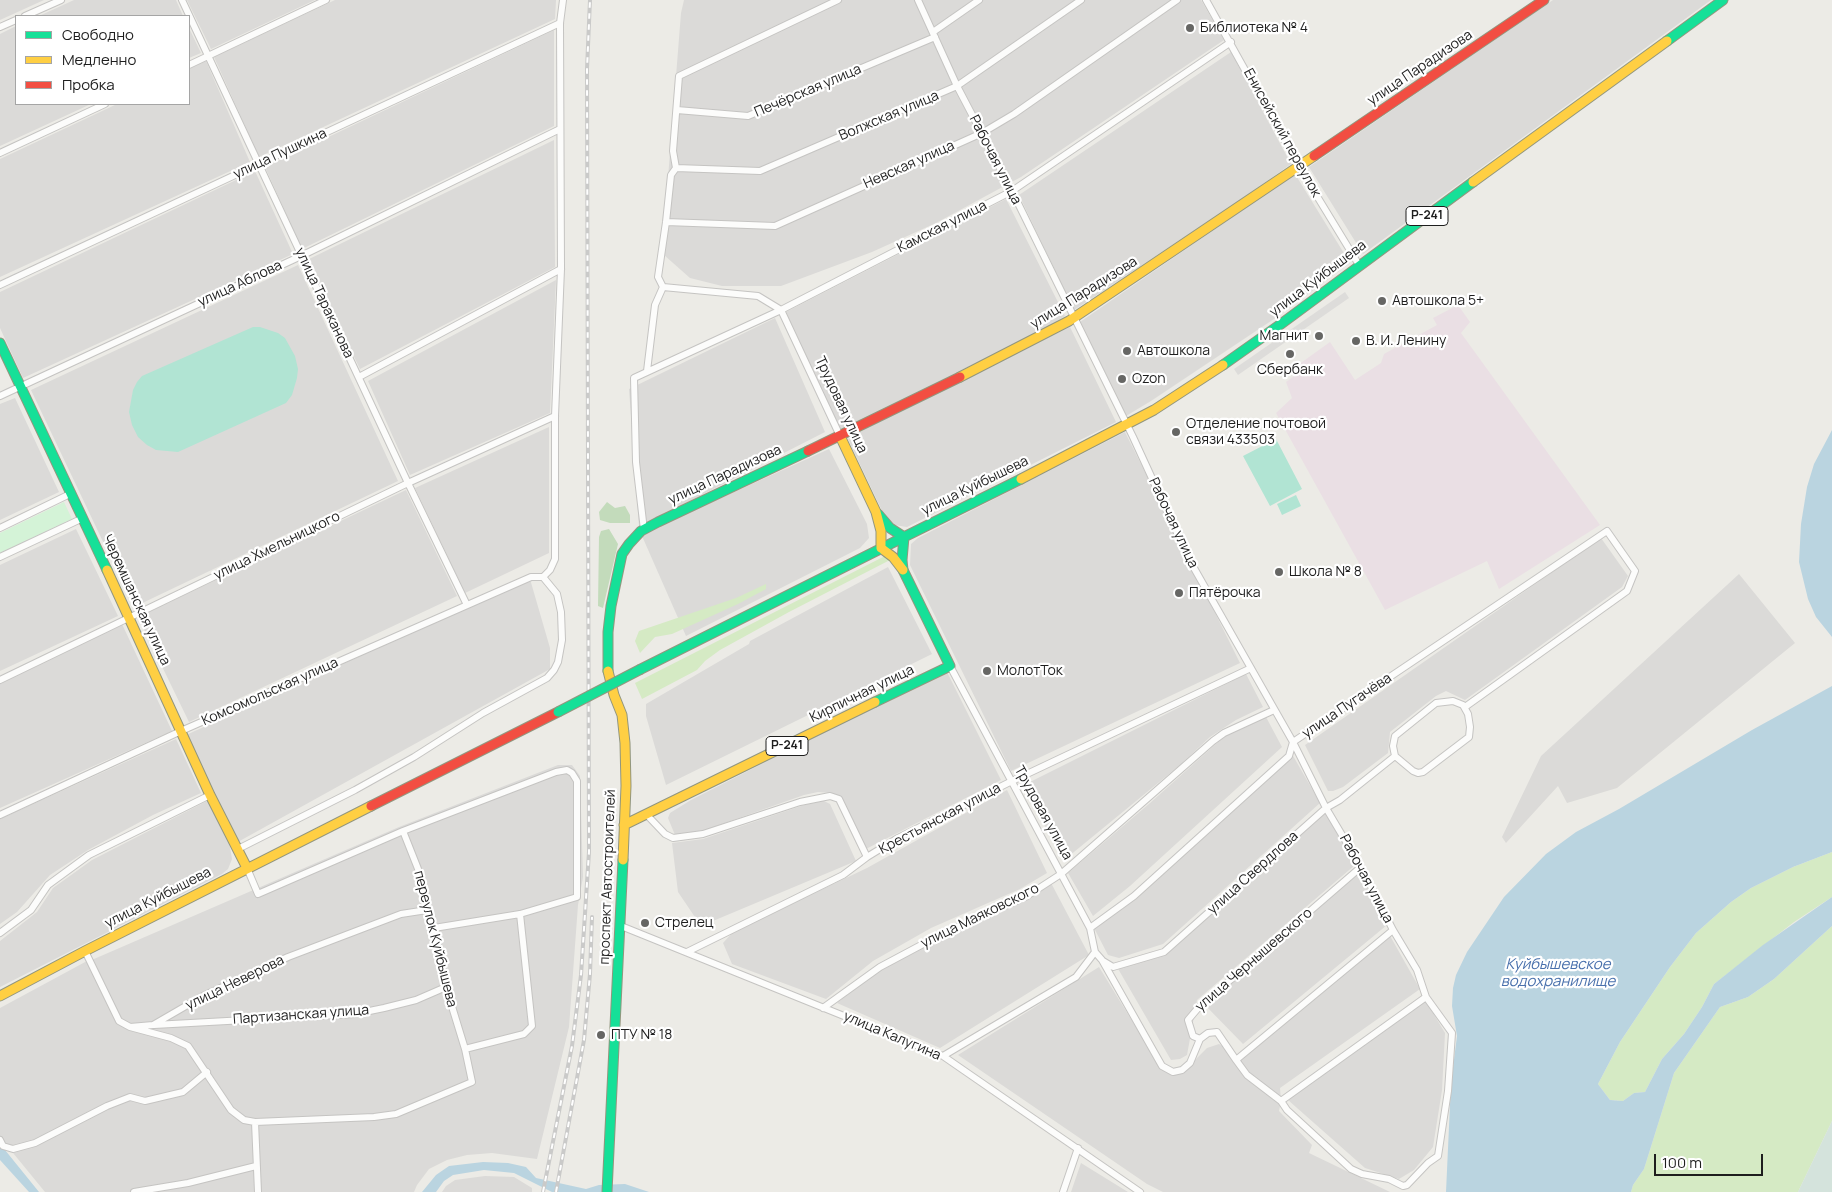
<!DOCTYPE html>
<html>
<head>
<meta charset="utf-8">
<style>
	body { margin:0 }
	#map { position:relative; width:1832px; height:1192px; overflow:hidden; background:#ecebe6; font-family:Manrope,sans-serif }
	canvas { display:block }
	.legend { position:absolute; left:15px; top:15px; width:175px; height:90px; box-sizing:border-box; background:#fff; border:1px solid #a5a5a5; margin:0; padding:6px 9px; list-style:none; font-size:15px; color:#1e1e1e }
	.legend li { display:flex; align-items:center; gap:10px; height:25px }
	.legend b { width:25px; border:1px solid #a5a5a5 }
	.scale { position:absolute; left:1654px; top:1154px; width:109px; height:22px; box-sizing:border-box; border:2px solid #1e1e1e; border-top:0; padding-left:6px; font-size:15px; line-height:18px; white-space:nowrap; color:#1e1e1e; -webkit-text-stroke:4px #fff; paint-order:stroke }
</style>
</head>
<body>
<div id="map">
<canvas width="1832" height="1192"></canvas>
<ul class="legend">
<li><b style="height:6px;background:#16e098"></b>Свободно</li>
<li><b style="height:6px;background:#ffcf43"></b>Медленно</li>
<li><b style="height:6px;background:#f24e42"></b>Пробка</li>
</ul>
<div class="scale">100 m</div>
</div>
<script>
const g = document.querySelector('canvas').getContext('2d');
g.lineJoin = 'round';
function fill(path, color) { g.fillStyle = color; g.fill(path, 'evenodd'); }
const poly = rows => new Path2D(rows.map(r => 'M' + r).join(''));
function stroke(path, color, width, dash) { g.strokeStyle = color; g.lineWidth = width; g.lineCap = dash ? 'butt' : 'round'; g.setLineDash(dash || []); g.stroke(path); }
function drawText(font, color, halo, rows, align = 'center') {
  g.font = font + ' Manrope,sans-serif'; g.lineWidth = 4.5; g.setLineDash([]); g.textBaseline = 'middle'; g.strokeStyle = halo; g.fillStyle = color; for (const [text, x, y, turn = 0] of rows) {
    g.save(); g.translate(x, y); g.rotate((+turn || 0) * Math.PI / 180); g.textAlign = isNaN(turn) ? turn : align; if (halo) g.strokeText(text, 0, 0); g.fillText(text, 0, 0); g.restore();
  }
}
const residential = poly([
	[0,0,44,0,0,20],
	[74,0,176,0,183,16,39,16],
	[187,0,315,0,211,49],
	[335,0,556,0,555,19,259,157,214,57],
	[684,0,1201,0,1224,40,1021,177,936,223,872,252,781,286,722,286,690,278,664,255,665,216,681,13],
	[1553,0,1711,0,1363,254,1309,167],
	[16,26,16,104,91,104,0,146,0,34],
	[189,28,201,53,189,58],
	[554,30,554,126,302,249,265,167],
	[1231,52,1291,164,1239,201,1074,310,1019,195],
	[206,61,250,162,0,277,0,159,117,104,189,104,189,69],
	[554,140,555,267,360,369,307,260],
	[255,171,293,254,23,378,0,328,0,292],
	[1295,174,1350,263,1277,317,1151,401,1126,416,1080,322],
	[1006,199,1065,316,1032,336,836,431,786,312],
	[298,265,398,481,134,607,31,390],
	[556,280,550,413,410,475,368,381],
	[775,318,825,432,639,527,629,389],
	[1070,327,1116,422,907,527,894,525,884,515,848,439,874,424],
	[15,398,59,492,0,520,0,404],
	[549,427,549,553,465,593,415,488],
	[1125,432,1240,663,1011,771,910,565,911,544,918,538],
	[829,449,867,524,869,538,860,548,686,636,642,536,657,527],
	[406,490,457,596,189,722,138,617],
	[76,529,118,616,0,671,0,565],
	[1601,538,1628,576,1622,587,1465,700,1446,691,1436,696,1390,732,1388,753,1343,787,1333,791,1328,791,1305,745],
	[888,567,932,654,666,785,646,716,646,704,749,644,750,641],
	[1739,574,1795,643,1617,788,1567,803,1558,786,1506,843,1502,837,1541,756],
	[530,579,550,648,550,669,236,843,186,735],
	[122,624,172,731,0,808,0,682],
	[946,670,1001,780,862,851,832,793,818,792,804,795,705,830,675,835,668,818,670,813,691,800],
	[1246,674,1263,707,1236,720,1210,737,1180,765,1063,861,1024,785],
	[1266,717,1282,747,1130,886,1093,916,1068,873,1150,803,1227,734],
	[176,739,201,793,153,815,88,850,50,875,17,912,0,924,0,819],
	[1292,754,1320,803,1163,944,1119,958,1108,955,1094,928,1141,894],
	[558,765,572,765,580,776,583,877,578,905,569,1027,537,1159,492,1153,467,1155,447,1160,429,1169,417,1185,414,1192,45,1192,9,1148,0,1139,0,1008,87,961,94,959,399,827],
	[1007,790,1047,873,1020,889,931,928,873,961,826,999,732,964,723,943,733,932,867,868],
	[209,800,229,841,232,859,228,869,222,874,0,987,0,941,37,912,53,888,92,860],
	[822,800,830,804,856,861,701,926,678,892,672,843,703,839,801,806],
	[1325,809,1355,865,1197,1000,1187,1055,1180,1059,1171,1060,1117,967,1168,952],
	[1358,871,1387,925,1243,1044,1204,1004],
	[1050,881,1089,955,940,1048,837,1003,878,969,1023,898],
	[1389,934,1420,989,1280,1088,1281,1101,1279,1111,1312,1145,1309,1153,1390,1192,1163,1192,1147,1184,958,1055,1099,967,1161,1068,1176,1072,1192,1063,1207,1048,1219,1044,1242,1059],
	[1423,996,1445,1033,1442,1090,1433,1147,1414,1170,1399,1179,1365,1168,1288,1100],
	[1081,1163,1128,1192,1071,1192],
	[485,1176,514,1177,532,1188,532,1192,442,1192,446,1186,455,1180]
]);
const industrial = poly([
	[1458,305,1470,322,1461,333,1600,525,1499,589,1487,561,1385,610,1276,413,1292,398,1286,382,1301,371,1298,365,1330,342,1355,380,1381,363,1384,354,1437,325,1433,318]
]);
const grass = poly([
	[885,556,890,560,789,612,720,650,705,661,697,670,642,699,635,683],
	[766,584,766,589,738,604,672,634,655,637,640,653,635,641,639,631,736,598],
	[1832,852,1832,897,1794,922,1714,984,1702,1007,1684,1034,1662,1059,1645,1092,1634,1093,1623,1101,1610,1100,1598,1084,1620,1042,1670,967,1696,933,1731,902,1751,888,1793,867],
	[1832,926,1832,1121,1798,1192,1631,1192,1633,1185,1644,1169,1674,1073,1720,1007,1748,997,1774,979]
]);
const forest = poly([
	[607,502,615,508,625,506,630,515,630,523,610,523,600,520,599,512],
	[609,529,618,544,603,608,598,606,599,537,601,531]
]);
const wetland = poly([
	[1832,1121,1832,1192,1798,1192,1809,1169]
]);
const park = poly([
	[64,502,72,519,0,553,0,533]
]);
const pitch = poly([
	[253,327,260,327,278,333,285,338,295,356,298,369,297,378,292,395,286,403,178,452,156,450,147,445,138,437,132,425,129,412,133,390,137,382,142,376],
	[1276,439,1302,489,1270,506,1243,456],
	[1296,495,1301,506,1282,515,1277,504]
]);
const parking = poly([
	[1345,292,1349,298,1238,375,1234,369]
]);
const water = poly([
	[1832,430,1832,637,1816,617,1808,599,1799,562,1801,524,1807,487,1814,464],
	[1832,686,1832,852,1793,867,1751,888,1731,902,1696,933,1670,967,1620,1042,1598,1084,1610,1100,1623,1101,1634,1093,1645,1092,1662,1059,1684,1034,1702,1007,1714,984,1763,945,1832,897,1832,926,1774,979,1748,997,1720,1007,1674,1073,1644,1169,1633,1185,1631,1192,1446,1192,1451,1083,1457,1036,1452,1006,1453,988,1456,975,1467,952,1504,897,1546,854,1576,832,1619,809,1752,730],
	[0,1148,5,1150,39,1192,29,1192,0,1160],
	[483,1162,508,1163,526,1167,536,1178,586,1189,599,1185,625,1184,649,1192,552,1192,514,1173,484,1170,453,1175,444,1181,436,1192,422,1192,436,1175,449,1166]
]);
const street = poly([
	[182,0,408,483,467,605],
	[918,0,957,86,1012,191,1133,437,1190,561,1293,742,1326,808,1361,867,1393,930,1417,970,1426,997,1452,1033,1448,1091,1438,1156,1428,1163,1407,1185,1403,1186,1389,1179,1362,1174,1351,1169,1287,1110,1281,1101,1247,1075,1236,1060],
	[1206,0,1298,165,1359,265],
	[25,16,61,0],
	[0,27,16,20],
	[933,32,979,0],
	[189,65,326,0],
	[677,110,748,116,935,37],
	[0,153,105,104],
	[676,168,760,171,957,86,1081,0],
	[666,222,775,226,982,133,1014,114,1177,0],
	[0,285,560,23],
	[663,287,658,277,666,222,671,175,676,168,673,151,679,76,838,0],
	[647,371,655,305,663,287,758,296,781,310,840,436],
	[359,377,561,269],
	[0,396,301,256,560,129],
	[0,528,72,493],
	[644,530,636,462,634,378,781,310,1012,191,1231,42],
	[0,557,83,518],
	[950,666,1090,928,1095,952,1102,960,1162,1066,1173,1072,1182,1070,1190,1063,1200,1039,1193,1036,1188,1020,1199,1007,1361,867],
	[0,680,408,483,555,416],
	[646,814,665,834,673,838,703,834,800,802,830,796,839,799,867,857],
	[0,815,181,731,531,577,543,577],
	[403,831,556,772,567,770,572,773,577,781,577,897,520,914,434,928],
	[238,849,355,790,414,757,483,713,547,678,554,670,558,662,562,640,561,612,557,594,543,577,550,570,555,559,555,416,561,269,560,23,563,0],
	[621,926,943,1056,1140,1192],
	[1090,928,1134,896,1289,756,1293,742,1607,531,1635,571,1627,591,1465,707],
	[0,933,31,910,48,885,89,855,210,795],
	[85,951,119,1021,130,1027,153,1025,203,996,288,957,401,914,427,910],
	[687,952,843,875,867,857,898,838,1010,782,1251,668],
	[1103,961,1113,967,1164,952,1326,808,1340,800,1395,756,1393,746,1395,736,1436,703,1453,701,1463,705,1468,714,1470,727,1469,737,1423,772,1418,773,1413,771,1395,756],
	[823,1008,880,967,940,935,1027,896,1061,874,1213,741,1224,733,1274,710],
	[154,1025,355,1014,384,1008,416,1000,446,987],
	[130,1027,171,1038,188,1046,231,1110,244,1120,255,1122,374,1117,396,1114,472,1082,465,1049,446,987,434,928,427,910,422,879,403,831,258,894,247,868],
	[1200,1039,1208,1033,1217,1032,1236,1060,1393,930],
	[465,1049,524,1034,532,1026,520,914],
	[943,1056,1076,977,1095,952],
	[1281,1101,1426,997],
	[255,1122,258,1192],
	[0,1140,3,1146,13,1149,35,1143,107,1106,130,1097,145,1101,183,1092,207,1072],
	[134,1192,188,1183,256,1166],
	[1063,1192,1078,1148]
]);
const fast = poly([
	[1667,41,1723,0],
	[0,343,107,570],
	[1223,365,1281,324,1473,182],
	[878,514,890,528,904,537],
	[641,669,904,537],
	[608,671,608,632,611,606,622,554,629,544,641,531,658,522,808,451],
	[875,702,950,666,903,570,902,560,904,537,1021,479],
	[607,1192,623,860]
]);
const slow = poly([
	[1473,182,1667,41],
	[960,377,1069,321,1314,156],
	[840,436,876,512,881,531,881,548],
	[1021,479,1154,410,1223,365],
	[881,548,893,557,903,570],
	[107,570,210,795,247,868],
	[608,671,614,695,622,715,625,743,626,786,623,860],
	[624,825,875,702],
	[0,996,85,951,371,806]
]);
const jam = poly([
	[1314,156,1544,0],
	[808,451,960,377],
	[371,806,558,712]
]);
const rail = poly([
	[543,1192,572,1046,581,975,589,852,587,69,590,0],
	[556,1192,584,1040,590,974,592,917]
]);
const fastBridge = poly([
	[558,712,641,669]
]);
const markers = [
	[1190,28,5,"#666664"],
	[1382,301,5,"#666664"],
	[1319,336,5,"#666664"],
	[1356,341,5,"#666664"],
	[1127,351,5,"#666664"],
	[1290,354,5,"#666664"],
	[1122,379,5,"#666664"],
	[1176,432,5,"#666664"],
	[1279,572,5,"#666664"],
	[1179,593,5,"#666664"],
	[987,671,5,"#666664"],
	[645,923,5,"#666664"],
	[601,1035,5,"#666664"]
];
const shields = [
	[1427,216,42],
	[787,746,42]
];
const shieldNames = [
	["Р-241",1427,216],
	["Р-241",787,746]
];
const poiNames = [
	["Библиотека № 4",1200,28],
	["Автошкола 5+",1392,301],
	["Магнит",1309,336,"right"],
	["В. И. Ленину",1366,341],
	["Автошкола",1137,351],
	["Сбербанк",1290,370,"center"],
	["Ozon",1132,379],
	["Отделение почтовой",1186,424],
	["связи 433503",1186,440],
	["Школа № 8",1289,572],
	["Пятёрочка",1189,593],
	["МолотТок",997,671],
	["Стрелец",655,923],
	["ПТУ № 18",611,1035]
];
const streetNames = [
	["улица Парадизова",1420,68,-34],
	["Печёрская улица",808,91,-23],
	["Волжская улица",889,116,-23],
	["Енисейский переулок",1282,133,61],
	["улица Пушкина",280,154,-25],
	["Рабочая улица",995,160,63],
	["Невская улица",909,165,-24],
	["Камская улица",942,227,-27],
	["улица Куйбышева",1318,279,-37],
	["улица Аблова",240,284,-25],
	["улица Парадизова",1084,293,-32],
	["улица Тараканова",324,303,65],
	["Трудовая улица",841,405,65],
	["улица Парадизова",725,475,-25],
	["улица Куйбышева",975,486,-26],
	["Рабочая улица",1173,523,65],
	["улица Хмельницкого",277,546,-26],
	["Черемшанская улица",136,600,65],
	["Комсомольская улица",270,692,-24],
	["Кирпичная улица",862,694,-26],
	["улица Пугачёва",1347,706,-34],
	["Трудовая улица",1043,813,61],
	["Крестьянская улица",940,819,-28],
	["улица Свердлова",1253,873,-42],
	["проспект Автостроителей",608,877,-88],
	["Рабочая улица",1366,879,62],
	["улица Куйбышева",158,898,-27],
	["улица Маяковского",980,916,-26],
	["переулок Куйбышева",435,939,76],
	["улица Чернышевского",1254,960,-41],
	["улица Неверова",235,983,-26],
	["Партизанская улица",301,1015,-4],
	["улица Калугина",892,1036,23]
];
const waterNames = [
	["Куйбышевское",1558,965],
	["водохранилище",1558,982]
];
fill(residential, '#dbdad8');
fill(industrial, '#eadfe4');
fill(grass, '#d5eac4');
fill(forest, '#c3dbbb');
fill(wetland, '#d4e3dc');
fill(park, '#d4f3d7');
fill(pitch, '#b1e4d3');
fill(parking, '#dddcda');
fill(water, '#bad4e0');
stroke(street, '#c5c4c2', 8);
stroke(fast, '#92967e', 11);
stroke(slow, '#92967e', 11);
stroke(jam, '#92967e', 11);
stroke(street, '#fcfcfb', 6);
stroke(fast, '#16e098', 9);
stroke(slow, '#ffcf43', 9);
stroke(jam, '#f24e42', 9);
stroke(rail, '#cacac9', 4);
stroke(rail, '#fff', 2, [5.5]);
stroke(fastBridge, '#92967e', 11, []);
stroke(fastBridge, '#16e098', 9);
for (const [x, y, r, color] of markers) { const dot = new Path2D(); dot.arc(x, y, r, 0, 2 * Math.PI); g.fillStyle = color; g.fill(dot); stroke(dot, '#fff', 2); }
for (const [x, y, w] of shields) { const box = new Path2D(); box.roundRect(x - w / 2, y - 9.5, w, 19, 4); g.fillStyle = '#fff'; g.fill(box); stroke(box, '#1e1e1e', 1); }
drawText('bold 12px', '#1e1e1e', null, shieldNames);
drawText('14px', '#1e1e1e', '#fff', poiNames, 'left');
drawText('14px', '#1e1e1e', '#fff', streetNames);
drawText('italic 15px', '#4a71ad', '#fff', waterNames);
</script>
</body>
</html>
